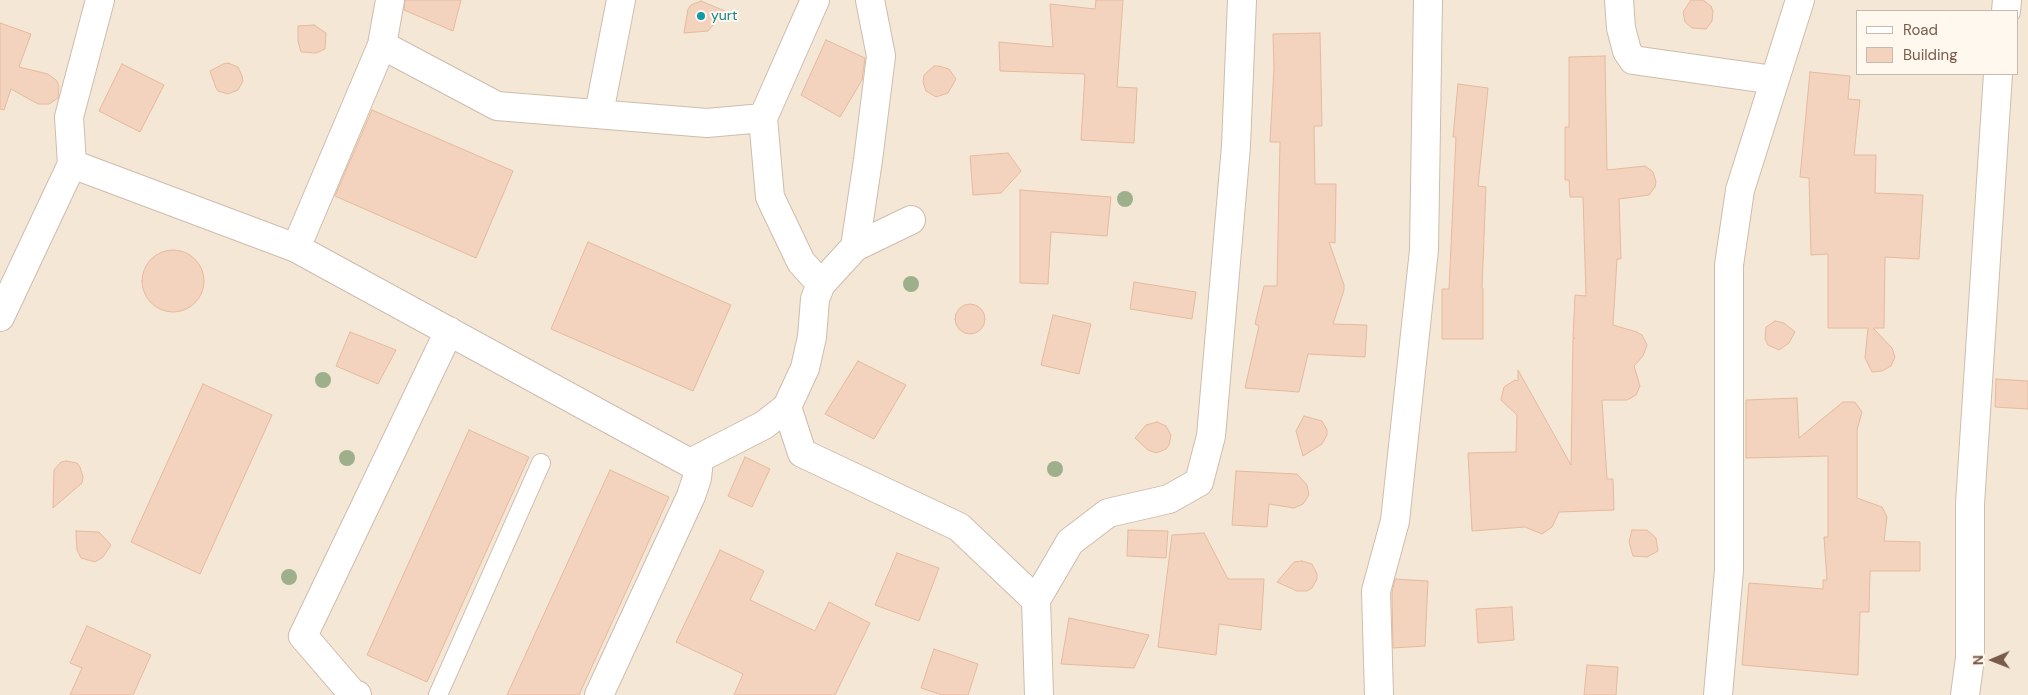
<!DOCTYPE html>
<html>
<head>
<meta charset="utf-8">
<style>
	body { margin:0 }
	#map { position:relative; width:2028px; height:695px; overflow:hidden; background:#fdf5e8; font-family:"DM Sans",sans-serif }
	canvas { display:block }
	.legend { position:absolute; left:1856px; top:10px; width:162px; height:65px; box-sizing:border-box; background:#fff8ee; border:1px solid #c9b9ac; margin:0; padding:6px 9px; list-style:none; font-size:15px; color:#785b4a }
	.legend li { display:flex; align-items:center; gap:10px; height:25px }
	.legend b { width:25px; border:1px solid #c9b9ac }
	.north { position:absolute; left:1968px; top:635px; width:50px; height:50px; -webkit-text-stroke:4px #fff8ee; paint-order:stroke; rotate:269deg; font-size:14px; font-weight:700; line-height:20px; text-align:center; color:#785b4a }
	.north::after { content:''; display:block; margin:auto; width:18px; height:22px; background:#785b4a; clip-path:polygon(50% 0,100% 100%,50% 72%,0 100%) }
</style>
</head>
<body>
<div id="map">
<canvas width="2028" height="695"></canvas>
<ul class="legend">
<li><b style="height:6px;background:#fff"></b>Road</li>
<li><b style="height:14px;background:#f3d3be"></b>Building</li>
</ul>
<div class="north">N</div>
</div>
<script>
const g = document.querySelector('canvas').getContext('2d');
g.lineJoin = 'round';
function fill(path, color) { g.fillStyle = color; g.fill(path, 'evenodd'); }
const poly = rows => new Path2D(rows.map(r => 'M' + r).join(''));
function stroke(path, color, width, dash) { g.strokeStyle = color; g.lineWidth = width; g.lineCap = dash ? 'butt' : 'round'; g.setLineDash(dash || []); g.stroke(path); }
function drawText(font, color, halo, rows, align = 'center') {
  g.font = font + ' "DM Sans",sans-serif'; g.lineWidth = 4; g.setLineDash([]); g.textBaseline = 'middle'; g.strokeStyle = halo; g.fillStyle = color; for (const [text, x, y, turn = 0] of rows) {
    g.save(); g.translate(x, y); g.rotate((+turn || 0) * Math.PI / 180); g.textAlign = isNaN(turn) ? turn : align; if (halo) g.strokeText(text, 0, 0); g.fillText(text, 0, 0); g.restore();
  }
}
const residential = poly([
	[0,0,2028,0,2028,695,0,695],
	[1857,11,2017,11,2017,74,1857,74]
]);
const building = poly([
	[405,0,461,0,453,31,404,10,405,0],
	[1096,0,1123,0,1117,87,1137,88,1134,143,1081,140,1085,74,1000,71,999,42,1053,47,1050,4,1095,9,1096,0],
	[1691,0,1703,0,1711,6,1713,11,1712,21,1706,29,1692,28,1685,22,1683,12,1691,0],
	[701,1,725,11,708,31,684,33,688,9,691,5,701,1],
	[0,23,31,34,19,67,48,74,57,81,59,86,58,98,49,104,38,104,11,89,4,110,0,109,0,23],
	[314,25,326,33,325,49,316,53,301,52,298,41,298,26,314,25],
	[1320,33,1322,126,1314,126,1315,184,1336,184,1335,243,1329,242,1344,285,1344,290,1333,324,1367,325,1365,357,1308,354,1299,392,1245,388,1259,326,1255,324,1264,286,1277,286,1280,142,1270,142,1274,68,1273,34,1320,33],
	[826,40,865,58,862,80,840,117,801,95,826,40],
	[1605,56,1607,170,1645,166,1653,172,1656,182,1655,187,1649,195,1619,199,1621,259,1617,259,1613,325,1637,332,1642,335,1647,345,1643,356,1634,366,1640,386,1636,395,1627,400,1602,400,1607,479,1613,479,1614,510,1559,512,1552,527,1542,534,1525,527,1472,531,1468,453,1516,452,1517,415,1501,400,1504,387,1515,380,1518,381,1518,370,1571,465,1573,339,1575,338,1573,338,1575,295,1586,296,1583,197,1570,197,1569,180,1565,180,1565,127,1569,127,1569,57,1605,56],
	[228,63,238,67,242,76,243,81,238,90,228,94,218,91,216,88,210,71,223,64,228,63],
	[122,64,164,85,140,132,99,111,122,64],
	[934,66,939,66,949,69,956,79,948,93,936,97,926,91,923,82,924,75,934,66],
	[1810,72,1850,76,1848,99,1860,100,1854,155,1876,155,1875,193,1923,195,1919,259,1885,257,1884,328,1873,328,1892,348,1895,357,1891,366,1882,371,1872,372,1865,358,1868,328,1828,328,1828,254,1811,255,1809,178,1800,177,1810,72],
	[1458,84,1488,88,1478,186,1486,187,1482,288,1483,288,1483,339,1442,339,1442,289,1449,289,1456,137,1453,137,1458,84],
	[372,110,513,171,476,258,335,196,372,110],
	[1008,153,1021,171,1001,193,973,195,970,156,1008,153],
	[1020,190,1111,197,1107,236,1051,232,1048,284,1020,283,1020,190],
	[588,242,731,305,693,391,551,329,588,242],
	'142 281a31 31 0 1 1 62 0a31 31 0 1 1-62 0Z',
	[1134,282,1196,292,1192,319,1130,309,1134,282],
	'955 319a15 15 0 1 1 30 0a15 15 0 1 1-30 0Z',
	[1053,315,1091,324,1079,374,1041,365,1053,315],
	[1775,321,1784,323,1795,332,1789,343,1779,350,1768,345,1765,339,1766,327,1775,321],
	[350,332,396,350,378,384,336,366,350,332],
	[858,361,906,385,874,439,825,414,858,361],
	[1996,379,2028,381,2028,409,1995,407,1996,379],
	[203,384,272,415,200,574,131,542,203,384],
	[1797,398,1799,438,1843,402,1855,402,1862,412,1857,430,1857,498,1882,507,1887,517,1884,541,1920,542,1920,571,1870,571,1869,612,1860,612,1858,675,1742,665,1749,583,1823,589,1823,580,1827,580,1824,537,1828,537,1828,456,1746,458,1746,400,1797,398],
	[1304,416,1322,421,1327,430,1327,435,1322,444,1303,456,1296,431,1304,416],
	[1157,422,1166,426,1171,435,1169,445,1166,449,1156,453,1148,450,1135,438,1146,425,1157,422],
	[469,430,529,457,427,682,367,655,469,430],
	[745,457,770,469,752,507,728,496,745,457],
	[66,461,77,463,80,467,83,477,82,483,53,508,54,470,61,462,66,461],
	[610,470,669,497,579,695,507,695,610,470],
	[1236,471,1297,474,1307,485,1309,495,1303,504,1294,508,1269,504,1267,527,1232,525,1236,471],
	[1128,530,1168,531,1166,558,1127,556,1128,530],
	[1632,530,1647,530,1656,538,1658,551,1647,557,1633,556,1629,542,1632,530],
	[76,531,99,532,111,545,103,557,95,562,81,558,77,550,76,531],
	[1204,533,1228,579,1264,579,1261,630,1219,624,1216,655,1158,647,1172,535,1204,533],
	[720,550,764,571,750,600,815,631,829,602,870,623,835,695,734,695,743,674,676,642,720,550],
	[897,553,939,568,919,621,875,605,897,553],
	[1302,561,1312,564,1317,574,1317,579,1312,588,1307,591,1297,591,1277,582,1294,562,1302,561],
	[1395,579,1428,581,1425,646,1393,648,1392,593,1395,579],
	[1512,607,1514,640,1478,643,1476,609,1512,607],
	[1069,618,1149,635,1134,668,1061,664,1069,618],
	[87,626,151,655,133,695,70,695,82,668,70,663,87,626],
	[934,649,978,664,968,695,942,695,921,688,934,649],
	[1587,665,1618,667,1616,695,1584,695,1587,665]
]);
const lane = poly([
	[438,695,541,463]
]);
const street = poly([
	[815,0,763,118,770,197,801,262,821,284,815,299,812,337,805,368,787,407,802,453,959,527,1036,600],
	[1619,0,1621,28,1627,51,1633,60,1774,80],
	[2006,11,2007,0],
	[382,45,497,106,707,123,763,118],
	[599,113,621,0],
	[72,164,296,248,690,463,698,469,697,478,691,496,599,695],
	[855,247,868,160,881,56,870,0],
	[296,248,382,45,390,0],
	[821,284,855,247,911,220],
	[0,317,72,164,69,117,100,0],
	[690,463,764,425,787,407],
	[357,695,352,693,303,636,449,331],
	[1039,695,1036,600,1070,542,1108,513,1169,499,1199,482,1211,436,1236,146,1242,0],
	[1379,695,1376,591,1395,521,1424,250,1428,0],
	[1718,695,1729,570,1729,265,1740,190,1800,0],
	[1965,695,1970,658,1970,504,1998,74]
]);
const trees = [
	[1125,199],
	[911,284],
	[323,380],
	[347,458],
	[1055,469],
	[289,577]
];
const markers = [
	[701,16,5,"#0f9aa8"]
];
const cultureNames = [
	["yurt",711,16]
];
fill(residential, '#f5e7d6');
fill(building, '#f3d3be');
stroke(building, '#e6ba9e', 1);
stroke(lane, '#cfbcac', 20);
stroke(street, '#cfbcac', 30);
stroke(lane, '#fff', 18);
stroke(street, '#fff', 28);
g.fillStyle = '#9eb08b';
for (const [x, y] of trees) { g.beginPath(); g.arc(x, y, 8, 0, 2 * Math.PI); g.fill(); }
for (const [x, y, r, color] of markers) { const dot = new Path2D(); dot.arc(x, y, r, 0, 2 * Math.PI); g.fillStyle = color; g.fill(dot); stroke(dot, '#fff8ee', 2); }
drawText('14px', '#0d838f', '#fff8ee', cultureNames, 'left');
</script>
</body>
</html>
